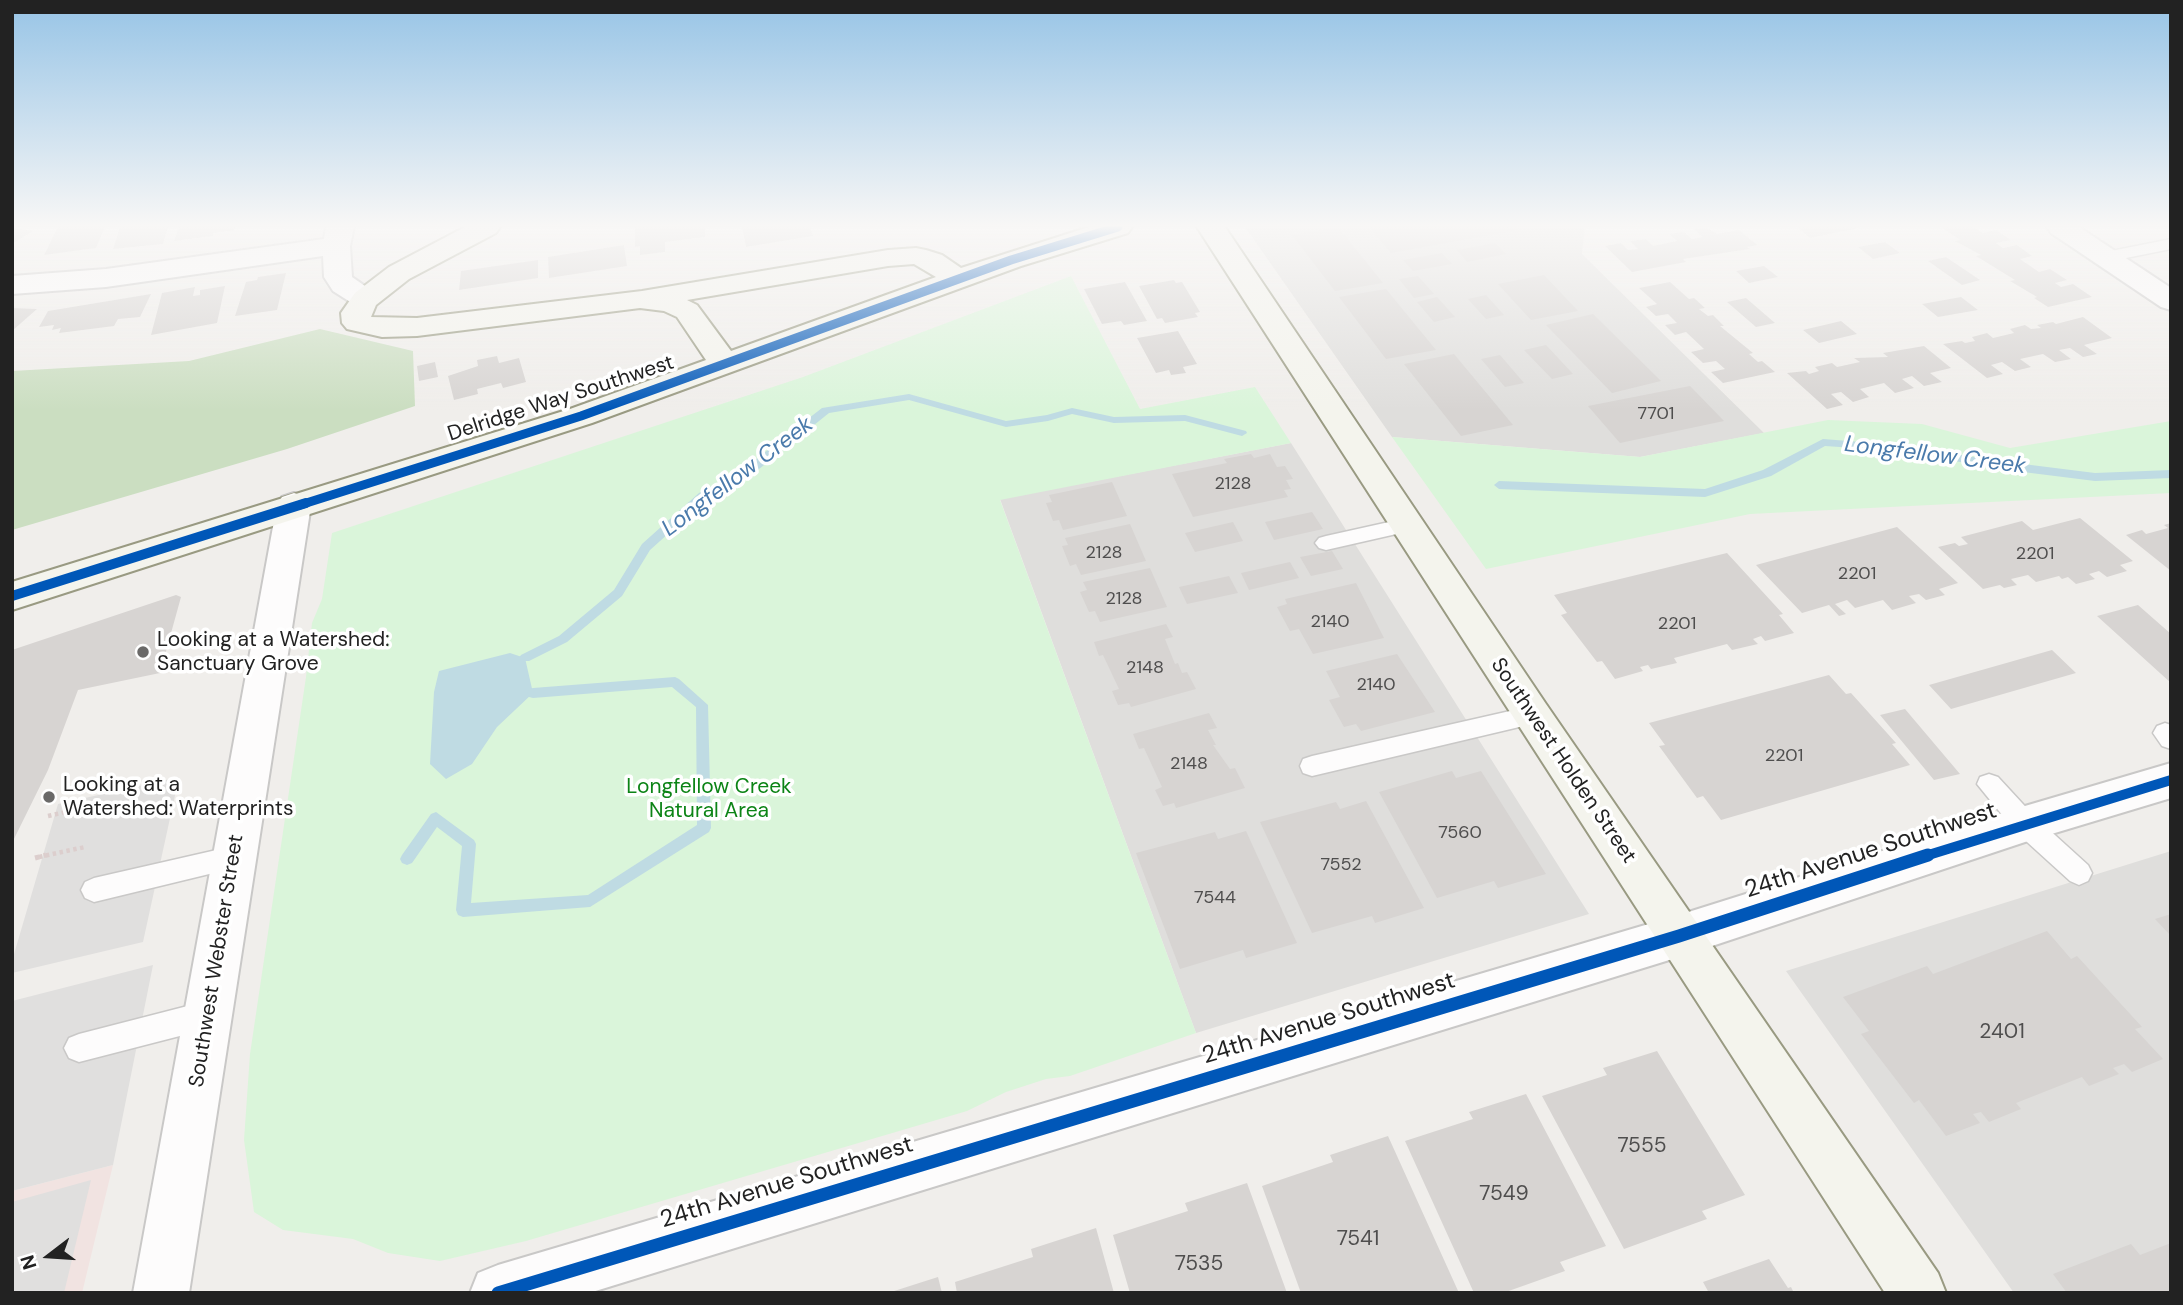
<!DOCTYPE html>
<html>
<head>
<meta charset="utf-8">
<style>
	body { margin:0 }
	#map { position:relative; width:2183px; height:1305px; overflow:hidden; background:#f0eeeb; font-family:"DM Sans",sans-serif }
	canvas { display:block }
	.frame { position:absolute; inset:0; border:14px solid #222; pointer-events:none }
	.north { position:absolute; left:14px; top:1221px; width:70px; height:70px; -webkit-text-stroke:5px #fff; paint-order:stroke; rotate:253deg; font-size:19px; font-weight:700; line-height:28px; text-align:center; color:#222 }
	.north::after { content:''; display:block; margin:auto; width:24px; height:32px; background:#222; clip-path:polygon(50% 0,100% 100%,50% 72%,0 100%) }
</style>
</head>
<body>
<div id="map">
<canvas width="2183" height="1305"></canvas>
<div class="frame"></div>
<div class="north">N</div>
</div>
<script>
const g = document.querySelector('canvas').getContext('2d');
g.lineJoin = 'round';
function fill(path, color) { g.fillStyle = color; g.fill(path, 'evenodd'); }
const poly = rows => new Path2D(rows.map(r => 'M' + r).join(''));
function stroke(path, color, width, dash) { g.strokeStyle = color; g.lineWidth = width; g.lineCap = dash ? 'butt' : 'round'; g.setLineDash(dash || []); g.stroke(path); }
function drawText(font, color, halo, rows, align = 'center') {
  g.font = font + ' "DM Sans",sans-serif'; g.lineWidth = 7; g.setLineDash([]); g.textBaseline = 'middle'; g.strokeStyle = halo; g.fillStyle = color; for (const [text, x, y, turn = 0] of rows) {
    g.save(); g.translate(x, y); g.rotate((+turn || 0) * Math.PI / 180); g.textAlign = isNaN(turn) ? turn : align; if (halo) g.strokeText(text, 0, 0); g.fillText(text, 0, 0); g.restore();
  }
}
const residential = poly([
	[1245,227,1585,227,1582,254,1764,433,1640,457,1392,437],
	[1291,443,1589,914,1196,1033,1000,499],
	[2171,851,2171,1293,2014,1293,1786,971]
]);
const commercial = poly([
	[113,1165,82,1293,12,1293,12,1191]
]);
const forest = poly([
	[320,329,413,351,415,406,287,449,12,530,12,371,189,361]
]);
const park = poly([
	[1071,276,1140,409,1255,387,1291,443,1000,500,1196,1033,1070,1076,1046,1079,1006,1092,967,1111,526,1241,440,1261,388,1253,353,1239,283,1230,254,1212,244,1140,250,1054,306,677,312,623,322,599,332,533,803,377],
	[1828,420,1922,424,2010,448,2171,421,2171,493,1750,514,1486,569,1392,437,1640,457]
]);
const parking = poly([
	[179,777,143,942,12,973,12,961,58,804],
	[153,965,113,1165,12,1191,12,1001],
	[91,1180,64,1293,12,1293,12,1202]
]);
const water = poly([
	[510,653,525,658,533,693,497,727,472,764,446,779,430,764,434,692,439,671]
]);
const stream = poly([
	[909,394,1006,421,1047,415,1072,408,1114,417,1185,415,1246,431,1247,433,1242,436,1185,421,1114,423,1072,414,1048,421,1006,427,909,400,829,413,754,473,707,499,650,550,622,596,567,642,529,661,521,661,519,658,521,655,559,636,614,590,642,544,699,493,746,467,822,408,909,394],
	[1823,439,1899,445,1999,461,2095,473,2171,470,2171,478,2095,481,1999,469,1899,451,1825,446,1771,476,1705,497,1499,489,1494,485,1499,481,1705,489,1763,470,1823,439],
	[675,677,679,679,708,705,711,828,709,832,590,907,463,917,458,915,456,910,462,846,437,827,412,863,407,865,402,863,400,859,402,855,431,814,436,812,474,840,476,844,471,903,588,895,697,825,696,707,672,687,533,698,529,697,527,693,529,689,533,688,675,677]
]);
const building = poly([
	[58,227,105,227,96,248,44,255],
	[120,227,168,227,163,244,113,249],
	[179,227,235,227,234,230,213,233,213,236,174,241],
	[635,227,705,227,705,237,665,242,665,252,640,255,640,246,635,247],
	[742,227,810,227,813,236,746,247],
	[1338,227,1383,283,1335,291,1292,235],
	[1369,227,1515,227,1518,230,1391,253],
	[1705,227,1717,234,1739,230,1757,245,1747,247,1750,249,1683,259,1686,262,1632,272,1605,246,1621,243,1628,250,1638,249,1630,241,1646,239,1653,246,1677,241,1669,234,1684,232,1692,239,1702,237,1694,229],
	[1797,227,1858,227,1858,228,1810,238],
	[1941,227,1974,227,1983,233,1996,230,2011,240,1996,243,2003,248,2017,245,2032,256,2020,259,2039,272,2050,269,2067,280,2055,283,2061,287,2073,284,2092,297,2048,307,2034,298,2037,297,2010,281,2015,280,1976,256,1981,255,1955,241,1960,240],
	[12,228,33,231,12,244],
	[1885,242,1900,253,1873,259,1858,247],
	[1495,243,1506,254,1467,262,1457,250],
	[624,245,627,266,549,278,548,257],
	[1442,253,1452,264,1413,271,1403,260],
	[1946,257,1980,280,1962,285,1928,261],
	[538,260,538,278,459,290,461,271],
	[1764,266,1778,277,1749,283,1736,271],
	[286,273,277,310,235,316,246,282,257,280,258,277],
	[1544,275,1578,311,1531,320,1498,284],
	[1418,276,1434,294,1414,298,1399,279],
	[1174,280,1176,283,1182,282,1200,312,1195,313,1198,317,1165,323,1162,318,1157,319,1139,286],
	[1125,282,1147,321,1124,325,1121,321,1102,324,1084,289],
	[1670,282,1689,299,1694,298,1705,308,1699,309,1708,316,1713,315,1724,326,1720,326,1753,353,1749,354,1758,362,1762,361,1775,372,1723,383,1711,372,1725,369,1716,361,1703,363,1691,352,1704,349,1686,332,1675,335,1665,325,1677,323,1668,314,1656,316,1646,307,1657,304,1639,288],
	[225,286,217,323,151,335,162,293,195,287,193,296,200,295,200,290],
	[1386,289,1436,350,1386,359,1339,297],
	[151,294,140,317,118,319,114,326,59,333,61,328,52,330,54,325,39,327,48,311],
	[1486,295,1504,315,1486,319,1468,299],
	[1437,297,1455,317,1434,322,1417,302],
	[1961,297,1978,310,1938,317,1922,304],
	[1746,298,1775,323,1756,327,1727,302],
	[12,308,37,309,12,331],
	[1593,314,1661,381,1612,393,1546,325],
	[2083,317,2112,338,2084,345,2097,354,2083,357,2070,348,2059,350,2071,359,2055,362,2043,354,2020,359,2031,367,2015,371,2002,362,1991,365,2003,374,1987,378,1943,344,1962,341,1965,343,1975,341,1972,337,1987,333,1993,338,2014,333,2010,329,2025,325,2031,329,2041,328,2037,325,2053,322,2056,324],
	[1841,321,1857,334,1819,343,1803,330],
	[1178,331,1197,364,1183,367,1186,373,1171,375,1169,370,1156,373,1137,338],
	[1546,345,1573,374,1552,379,1524,350],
	[1924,346,1951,368,1930,373,1942,382,1924,386,1912,376,1902,379,1914,388,1895,393,1884,383,1860,389,1869,397,1853,402,1841,392,1831,394,1843,405,1827,409,1787,373,1806,371,1809,374,1819,371,1815,367,1832,363,1837,367,1860,362,1854,358,1888,357,1883,353],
	[1454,354,1513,425,1461,436,1404,364],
	[1500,355,1524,383,1505,387,1481,359],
	[497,356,499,363,519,358,526,382,503,388,501,383,477,389,478,394,454,400,448,376,478,366,477,360],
	[435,362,438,377,419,381,417,366],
	[1690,386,1724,421,1620,443,1588,406],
	[1251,454,1254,458,1270,454,1277,467,1285,466,1293,479,1286,480,1291,489,1284,490,1288,497,1193,517,1172,474,1227,463,1224,459],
	[1112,482,1127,516,1063,530,1059,520,1053,521,1046,503,1052,502,1049,495],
	[1312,512,1323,529,1274,540,1265,522],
	[2080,518,2133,561,2120,565,2127,571,2107,577,2099,571,2089,574,2095,579,2076,584,2068,577,2062,579,2059,576,2036,582,2028,575,2011,579,2017,585,2004,588,2000,585,1983,589,1938,547,1955,543,1959,546,1968,544,1961,537,2022,521,2033,530],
	[1233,522,1243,541,1195,552,1185,533],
	[2171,523,2171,571,2126,535,2142,530,2146,534,2168,528,2164,525],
	[1130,524,1146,561,1081,575,1076,564,1070,566,1062,546,1068,545,1065,538],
	[1897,527,1958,583,1939,589,1945,595,1926,600,1919,594,1909,596,1916,603,1892,610,1883,600,1855,608,1847,600,1835,604,1846,614,1839,616,1829,605,1802,613,1756,565],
	[1332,551,1343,569,1311,576,1300,557],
	[1727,553,1783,614,1779,615,1794,633,1765,641,1761,636,1753,639,1758,644,1732,650,1727,644,1674,658,1677,663,1651,669,1648,665,1640,667,1643,671,1615,679,1602,661,1597,662,1561,615,1567,613,1554,595],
	[1290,562,1299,578,1249,590,1241,573],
	[1150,568,1167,607,1100,622,1095,611,1089,612,1080,592,1087,590,1083,582],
	[1229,576,1238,593,1187,604,1179,587],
	[1356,583,1384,638,1313,654,1299,629,1290,631,1277,607,1287,604,1285,599],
	[176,595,181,597,160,673,78,690,48,770,12,843,12,650],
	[2138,605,2171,634,2171,683,2097,616],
	[1166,624,1173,637,1165,639,1175,664,1178,663,1182,673,1187,672,1196,689,1131,707,1129,703,1118,705,1112,691,1119,689,1103,655,1099,656,1094,642],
	[2052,650,2076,673,1951,709,1929,685],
	[1397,654,1435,712,1361,731,1356,724,1344,727,1329,700,1340,697,1326,671],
	[1829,675,1846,694,1851,693,1896,743,1892,744,1910,765,1721,820,1703,796,1697,798,1659,746,1665,745,1649,723],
	[1905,709,1960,774,1934,780,1880,715],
	[1209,713,1217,728,1208,730,1216,745,1213,745,1230,769,1235,768,1245,788,1176,808,1174,803,1163,806,1155,790,1162,787,1144,748,1139,749,1133,734],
	[1452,771,1456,778,1481,771,1546,874,1498,888,1494,881,1437,898,1379,792],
	[1366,801,1424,908,1375,923,1372,916,1312,933,1260,822,1336,802,1340,809],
	[1246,831,1297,943,1246,958,1243,950,1180,969,1136,853,1215,832,1218,839],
	[2171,914,2171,936,2155,919],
	[2047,931,2071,959,2077,956,2142,1027,2135,1029,2163,1059,2132,1072,2124,1064,2113,1068,2119,1074,2089,1086,2082,1077,2016,1103,2021,1109,1989,1122,1981,1112,1973,1114,1980,1123,1946,1136,1919,1100,1914,1103,1861,1034,1869,1031,1843,997,1927,966,1933,974],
	[1657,1051,1745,1195,1702,1211,1707,1219,1624,1249,1542,1096,1607,1075,1603,1068],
	[1526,1094,1606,1246,1560,1262,1565,1271,1503,1293,1474,1293,1405,1141,1473,1119,1469,1112],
	[1388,1136,1459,1293,1301,1293,1262,1186,1333,1162,1330,1155],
	[1247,1183,1287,1293,1130,1293,1113,1235,1188,1211,1185,1203],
	[1096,1228,1114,1293,957,1293,955,1282,1033,1257,1031,1249],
	[2171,1243,2171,1293,2067,1293,2053,1274,2131,1244,2140,1255],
	[1769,1259,1788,1288,1791,1287,1794,1293,1709,1293,1703,1282],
	[938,1277,942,1293,891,1293,891,1292]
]);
const pathFar1 = poly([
	[48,816,96,805],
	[39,857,85,847]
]);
const path = poly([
	[35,858,46,855]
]);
const lane = poly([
	[2171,239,2171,249,2106,262,2098,257,2106,252,2171,239],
	[1407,518,1414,520,1417,525,1414,530,1326,550,1319,548,1315,543,1319,538,1326,536,1407,518],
	[1532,706,1540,708,1544,715,1540,722,1532,724,1312,776,1303,773,1300,766,1303,759,1312,756,1532,706],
	[2165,723,2171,725,2171,749,2162,746,2153,733,2157,726,2165,723],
	[1989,774,1998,777,2034,816,2088,865,2092,873,2088,881,2079,885,2070,881,2016,832,1977,784,1980,777,1989,774],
	[234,846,243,849,247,857,243,865,234,868,94,902,85,898,81,890,85,882,94,878,234,846],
	[207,1001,217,1005,221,1015,217,1025,207,1029,79,1062,69,1058,64,1048,69,1038,79,1034,207,1001]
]);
const street = poly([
	[326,227,354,227,350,246,352,277,375,293,380,299,375,305,365,308,355,305,333,291,324,277,323,256,106,287,12,294,12,276,106,269,324,239,326,227],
	[2047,227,2079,227,2171,288,2171,310,2161,307,2051,233,2047,227],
	[294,493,306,497,311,505,189,1293,133,1293,277,505,282,497,294,493],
	[2171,763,2171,798,2025,842,1679,957,589,1293,470,1293,478,1273,498,1265,1679,915,2025,806,2171,763]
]);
const secondary = poly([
	[465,227,500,227,496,233,409,279,376,305,371,317,417,318,642,291,888,250,916,248,926,250,942,255,961,268,1089,227,1132,227,1128,233,1021,266,592,423,12,610,12,582,570,409,706,360,677,317,664,311,640,308,417,336,382,337,347,329,342,323,341,313,355,293,389,267,465,227],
	[914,264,936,277,731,351,697,305,687,300,888,266,914,264],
	[1197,227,1225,227,1546,704,1938,1273,1946,1293,1885,1293,1197,227]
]);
const cyclewayFar2 = poly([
	[300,505,581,416,1011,260,1118,227]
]);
const cyclewayFar1 = poly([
	[12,596,306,503],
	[1922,857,2171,780]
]);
const cycleway = poly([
	[498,1293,1679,936,1928,855]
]);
const markers = [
	[143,652,7,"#6a6968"],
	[49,797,7,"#6a6968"]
];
const numberNames = [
	["7701",1656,414],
	["2128",1233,484],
	["2128",1104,553],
	["2201",2035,554],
	["2201",1857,574],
	["2128",1124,599],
	["2140",1330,622],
	["2201",1677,624],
	["2148",1145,668],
	["2140",1376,685],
	["2201",1784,756],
	["2148",1189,764],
	["7560",1460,833],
	["7552",1341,865],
	["7544",1215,898]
];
const streetNames = [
	["Delridge Way Southwest",561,399,-18],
	["Southwest Holden Street",1563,761,56],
	["Southwest Webster Street",217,961,-81]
];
const poiNames = [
	["Looking at a Watershed:",157,640],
	["Sanctuary Grove",157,664],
	["Looking at a",63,785],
	["Watershed: Waterprints",63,809]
];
const parkNames = [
	["Longfellow Creek",709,787],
	["Natural Area",709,811]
];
const nearNumbernames = [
	["2401",2002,1032],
	["7555",1642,1146],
	["7549",1504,1194],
	["7541",1358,1239],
	["7535",1199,1264]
];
const waterNames = [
	["Longfellow Creek",1935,456,7],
	["Longfellow Creek",738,477,-37]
];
const nearStreetnames = [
	["24th Avenue Southwest",1871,851,-18],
	["24th Avenue Southwest",1329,1019,-17],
	["24th Avenue Southwest",787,1183,-17]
];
fill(residential, '#dfdedc');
fill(commercial, '#f1e3e1');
fill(forest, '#cbdec1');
fill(park, '#daf5da');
fill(parking, '#e0dfde');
fill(water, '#bfdbe3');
fill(stream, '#bfdbe3');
fill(building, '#d7d4d2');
stroke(lane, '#c9c8c7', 3);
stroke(street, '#c9c8c7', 4);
stroke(secondary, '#999a82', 4);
stroke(pathFar1, '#dccecd', 4.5, [3.5, 3.5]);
stroke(path, '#dccecd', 5, [4.5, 4.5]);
fill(lane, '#fdfcfc');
fill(street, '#fdfcfc');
fill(secondary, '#f4f4ed');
stroke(cyclewayFar2, '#0057b8', 9);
stroke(cyclewayFar1, '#0057b8', 10);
stroke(cycleway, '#0057b8', 13);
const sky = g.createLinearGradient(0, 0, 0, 410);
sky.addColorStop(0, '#97c4e6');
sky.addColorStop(0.55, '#f8f7f6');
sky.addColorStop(1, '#f8f7f600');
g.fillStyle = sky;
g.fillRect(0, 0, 2183, 410);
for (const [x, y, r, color] of markers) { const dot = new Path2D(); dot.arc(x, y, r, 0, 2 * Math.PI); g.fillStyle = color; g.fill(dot); stroke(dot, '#fff', 2.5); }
drawText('18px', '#4f4e4e', null, numberNames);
drawText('21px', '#222', '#fff', streetNames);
drawText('21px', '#222', '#fff', poiNames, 'left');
drawText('21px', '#0c8416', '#fff', parkNames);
drawText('21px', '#4f4e4e', null, nearNumbernames);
drawText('italic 23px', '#4a7aab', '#fff', waterNames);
drawText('24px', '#222', '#fff', nearStreetnames);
</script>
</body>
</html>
